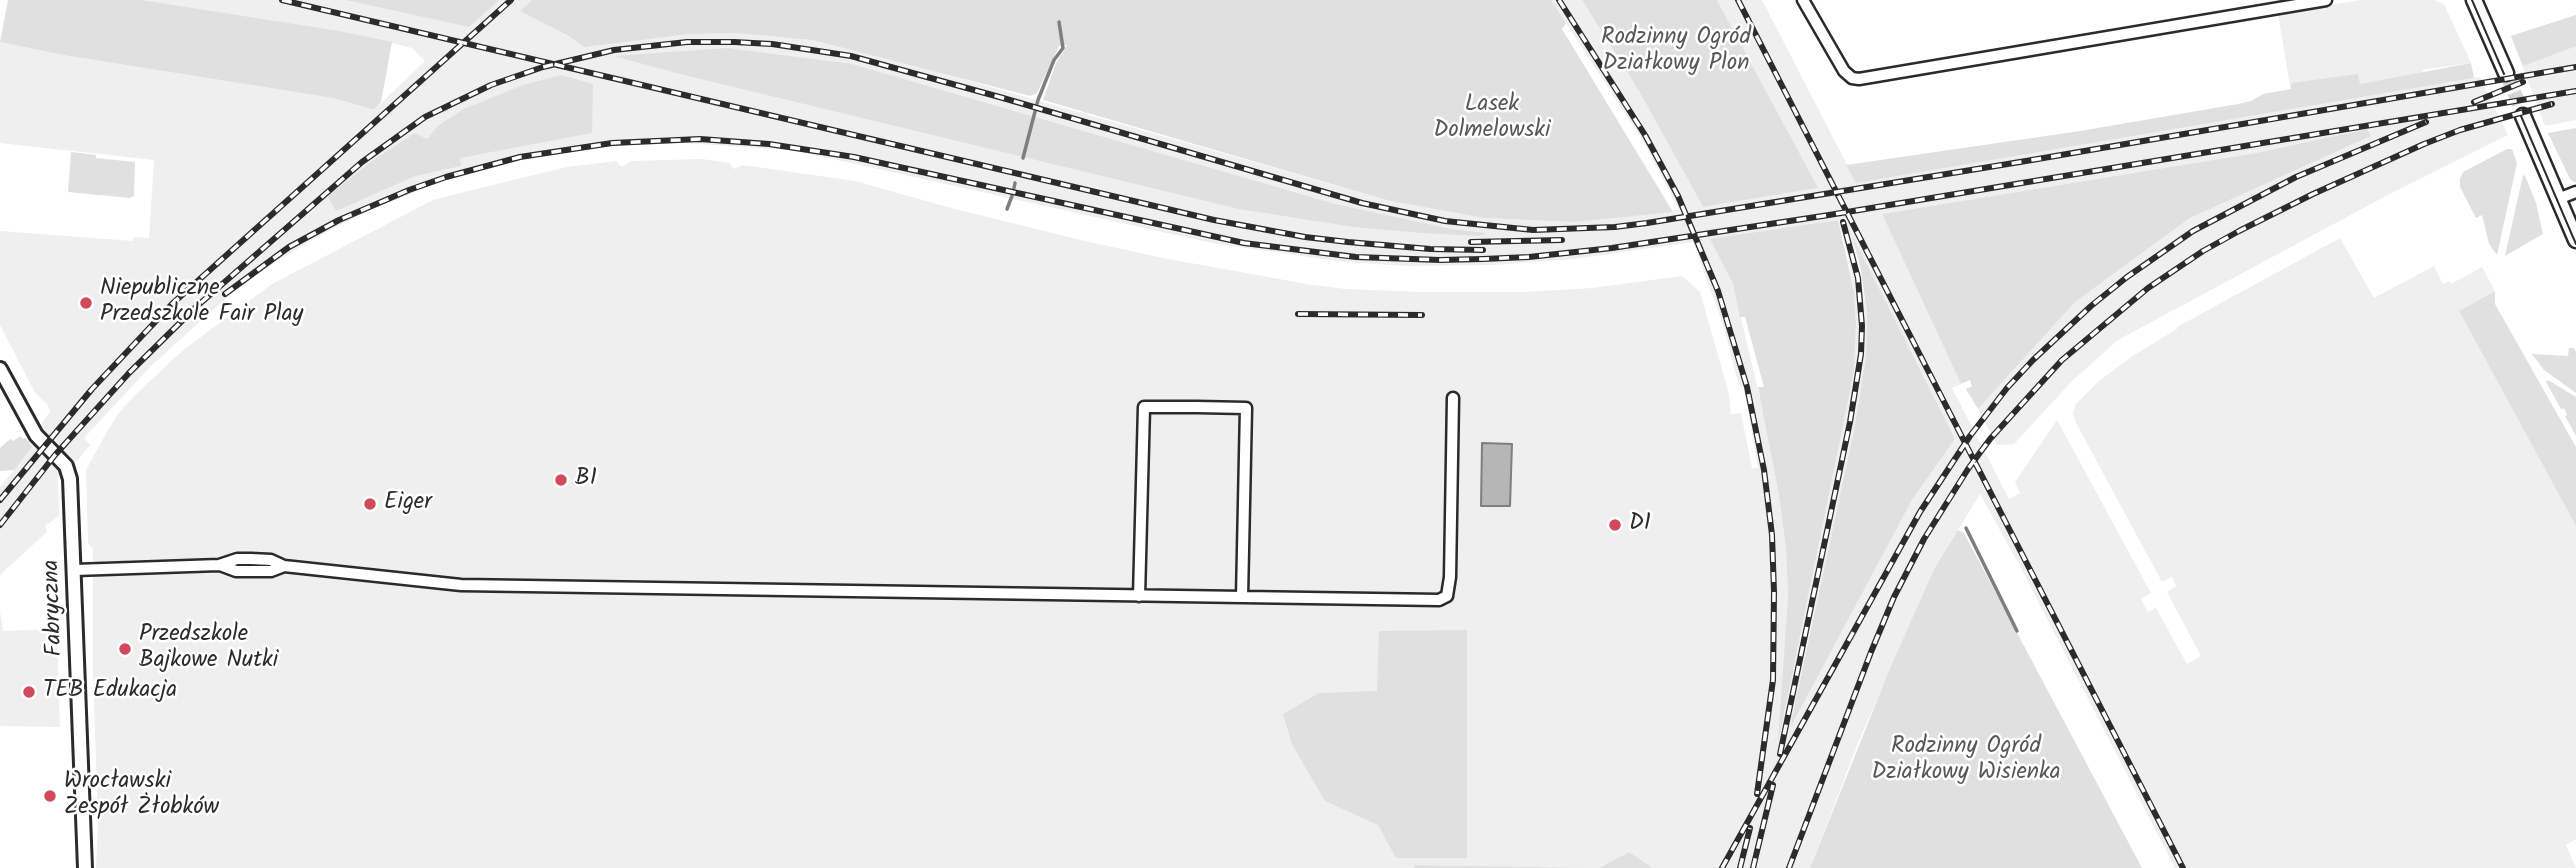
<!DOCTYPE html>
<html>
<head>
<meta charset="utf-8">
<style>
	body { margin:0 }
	canvas { display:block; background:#fff }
</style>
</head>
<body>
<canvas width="2576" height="868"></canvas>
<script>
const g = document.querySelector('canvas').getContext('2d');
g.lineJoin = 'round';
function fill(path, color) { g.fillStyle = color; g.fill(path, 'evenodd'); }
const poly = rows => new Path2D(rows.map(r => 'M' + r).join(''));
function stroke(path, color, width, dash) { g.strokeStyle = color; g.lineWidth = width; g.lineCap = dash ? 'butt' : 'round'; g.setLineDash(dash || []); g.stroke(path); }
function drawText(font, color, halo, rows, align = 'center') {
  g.font = font + ' Kalam,sans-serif'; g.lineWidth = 5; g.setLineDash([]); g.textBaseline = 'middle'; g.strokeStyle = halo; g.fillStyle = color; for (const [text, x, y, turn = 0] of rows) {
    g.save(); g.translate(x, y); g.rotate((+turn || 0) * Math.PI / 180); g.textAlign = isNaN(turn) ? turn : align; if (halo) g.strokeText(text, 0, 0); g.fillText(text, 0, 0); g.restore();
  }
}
const built = poly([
	[142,0,532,0,520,12,706,18,813,40,907,63,1390,201,1484,218,1573,222,1679,210,1644,143,1551,0,1582,0,1639,91,1703,207,1817,188,1717,0,1762,0,1856,182,2480,77,2508,135,2384,197,2118,340,2073,380,2014,444,1997,445,1978,409,2075,302,2190,218,2371,136,2369,129,2256,153,1882,214,1961,384,1952,388,2009,499,2020,493,2015,482,2057,420,2151,593,2141,599,2148,612,2156,608,2187,664,2201,656,2167,592,2176,586,2172,577,2162,582,2076,423,2073,413,2076,404,2099,381,2131,357,2177,329,2177,327,2340,238,2374,298,2434,266,2443,284,2450,281,2451,284,2482,267,2495,291,2459,311,2576,526,2576,839,2566,845,2576,868,2175,868,2023,572,1980,494,1934,569,1858,743,1810,868,1650,868,1629,852,1599,868,1415,865,1414,868,96,868,98,822,93,670,93,549,88,543,86,470,108,430,118,414,134,396,182,351,272,284,433,200,468,191,567,167,616,161,622,167,631,161,702,159,730,163,734,169,743,165,855,181,951,208,1085,241,1163,258,1312,285,1346,289,1422,292,1523,292,1592,288,1682,276,1700,292,1729,394,1731,414,1741,413,1752,468,1758,468,1744,387,1739,386,1724,328,1693,242,1574,259,1494,265,1409,266,1344,262,1212,243,792,150,684,143,610,146,524,159,477,170,427,187,363,213,317,237,264,269,225,299,151,366,84,438,90,445,77,461,58,477,59,516,45,526,47,532,1,574,0,578,0,487,14,470,27,443,50,412,47,404,35,393,0,325,0,231,133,241,134,237,149,238,154,160,0,143,0,42,63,55,333,98,374,110,425,61,412,48,345,32],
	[1838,220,1848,256,1854,291,1856,324,1854,372,1780,732,1788,597,1786,549,1778,490,1765,419,1733,284,1711,240],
	[1853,239,1955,439,1912,500,1791,725,1854,430,1866,357,1867,313],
	[2360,0,2434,0,2444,4,2471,63,2422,70,2423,72,2406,79,2292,98,2278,14],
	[2576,15,2576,120,2545,126,2511,36],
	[0,611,3,631,57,629,60,727,0,726]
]);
const green = poly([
	[8,0,142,0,340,31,392,42,381,102,374,110,333,98,63,55,0,42],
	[346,0,499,0,469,27],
	[532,0,1551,0,1566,23,1562,29,1673,212,1573,222,1484,218,1390,201,1043,100,1056,63,1067,45,1059,46,1037,93,1030,96,813,40,737,33,689,34,584,47,569,36,520,11],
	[1582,0,1717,0,1818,188,1703,207,1639,91],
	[2576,15,2576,46,2523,66,2511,36],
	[727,48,852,64,1335,204,1451,229,1486,233,1479,236,1422,233,1354,227,1239,209,680,74,614,56],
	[2471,63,2474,78,1856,183,1846,165,2080,131,2238,104,2251,101,2263,94,2291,89,2291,83,2358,74,2360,84],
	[561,75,593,84,592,133,460,158,461,166,415,176,336,211,328,196,372,161,415,133,427,139,439,125,464,109,523,85],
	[2576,128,2576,182,2574,182,2570,179,2548,133],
	[2368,129,2371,136,2190,218,2075,302,1978,409,1966,389,1972,386,1970,380,1961,384,1882,214,2256,153],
	[2507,149,2512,149,2517,163,2497,255,2489,244,2482,215,2476,218,2460,187,2460,179,2463,172],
	[71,152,96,155,96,158,135,162,134,196,130,198,68,192],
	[2523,175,2525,176,2536,203,2543,234,2505,256],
	[1838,220,1854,291,1856,324,1854,372,1778,743,1788,597,1786,549,1778,490,1758,387,1764,387,1745,317,1740,317,1733,284,1710,239],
	[1852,235,1955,439,1912,500,1790,728,1854,430,1866,357,1867,313,1861,271],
	[2495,291,2495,304,2576,447,2576,526,2459,311],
	[2569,348,2574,348,2576,352,2576,393,2544,370,2532,354,2568,356],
	[2548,380,2576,397,2576,436,2565,416,2567,415,2564,408,2561,409,2546,382],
	[21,436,22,439,26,438,32,447,14,470,0,471,0,448,10,439,13,441],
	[1958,530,1964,533,2142,868,1810,868,1888,673,1934,569],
	[1467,630,1467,858,1396,858,1378,825,1325,801,1292,744,1283,714,1319,693,1377,691,1379,631],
	[1629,852,1651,867,1650,868,1414,868,1414,865,1599,868]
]);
const water = poly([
	[1482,443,1512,444,1510,506,1481,506,1482,443]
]);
const stream = poly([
	[1023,158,1038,100,1054,60,1063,48,1059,22],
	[1014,188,1015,183],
	[1007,209,1012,196],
	[1966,528,2017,631]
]);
const secondaryTunnel = poly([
	[2506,73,2519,104]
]);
const minor = poly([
	[1803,0,1844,71,1852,78,1859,79,2326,0],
	[2558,199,2576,192],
	[220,565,236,571,271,571,284,566],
	[75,570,219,565,237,559,251,559,271,560,284,566,461,585,1439,600,1447,596,1450,577,1453,398],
	[1139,596,1144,407,1197,407,1246,408,1242,597]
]);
const tertiary = poly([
	[0,369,36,435,66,466,70,479,85,868]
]);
const secondary = poly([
	[2474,0,2506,73],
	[2523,116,2576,240]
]);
const tram = poly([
	[2472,0,2504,74],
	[2521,116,2576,244]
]);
const rail = poly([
	[282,0,1214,220,1305,237,1348,242,1430,249,1483,250],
	[1559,0,1645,135,1678,196,1718,291,1747,387,1764,470,1772,535,1774,592,1773,680,1757,794],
	[1738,0,2183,868],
	[2474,102,2523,82],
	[1471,242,1562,240],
	[225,294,289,247,339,220,409,190,446,177,520,157,612,143,700,139,769,144,854,157,1244,243,1356,257,1440,260,1483,259,1529,257,1612,248,1829,215,2576,91],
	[1298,314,1422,315],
	[0,500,92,389,172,304,511,0],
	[0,525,55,455,129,373,196,307,362,162,425,117,491,85,543,67,614,50,687,42,734,42,772,44,851,56,1003,98,1362,203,1445,221,1533,230,1615,227,1647,223,2026,161,2576,67],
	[1780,754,1850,422,1861,354,1862,326,1858,278,1843,222],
	[1722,868,1920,512,1970,436,2007,388,2033,360,2091,306,2127,277,2193,231,2296,177,2426,122],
	[1740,868,1750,828],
	[1753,868,1773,785],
	[1789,868,1871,652,1894,597,1924,539,1968,469,1990,439,2062,360,2148,288,2203,251,2239,231,2313,194,2424,144,2460,130,2552,104]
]);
const markers = [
	[86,303,7,"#d1495b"],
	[561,480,7,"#d1495b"],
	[370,504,7,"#d1495b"],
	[1615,525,7,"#d1495b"],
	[125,649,7,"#d1495b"],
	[29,692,7,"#d1495b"],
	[50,796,7,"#d1495b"]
];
const parkNames = [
	["Rodzinny Ogród",1676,39],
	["Działkowy Plon",1676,65],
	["Lasek",1492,106],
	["Dolmelowski",1492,132],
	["Rodzinny Ogród",1966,748],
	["Działkowy Wisienka",1966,774]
];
const poiNames = [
	["Niepubliczne",100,290],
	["Przedszkole Fair Play",100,316],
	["B1",575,480],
	["Eiger",384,504],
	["D1",1629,525],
	["Przedszkole",139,636],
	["Bajkowe Nutki",139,662],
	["TEB Edukacja",43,692],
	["Wrocławski",64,783],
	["Zespół Żłobków",64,809]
];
const streetNames = [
	["Fabryczna",55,608,-92]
];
fill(built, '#efefef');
fill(green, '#e0e0e0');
fill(water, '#b6b6b6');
stroke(water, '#7e7e7e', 2);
stroke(stream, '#7e7e7e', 3.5);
stroke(secondaryTunnel, '#d5d5d5', 14, [14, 7]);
stroke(minor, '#2b2b2b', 15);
stroke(tertiary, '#2b2b2b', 18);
stroke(secondary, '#2b2b2b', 19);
stroke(minor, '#fff', 10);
stroke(tertiary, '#fff', 12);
stroke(secondary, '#fff', 14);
stroke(tram, '#2b2b2b', 2);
stroke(rail, '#2b2b2b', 6);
stroke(rail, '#fff', 3.5, [10]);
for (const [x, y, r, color] of markers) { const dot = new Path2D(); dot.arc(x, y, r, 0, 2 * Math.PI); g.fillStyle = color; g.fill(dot); stroke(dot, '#fff', 2.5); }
drawText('23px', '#585858', '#fff', parkNames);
drawText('23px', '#2b2b2b', '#fff', poiNames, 'left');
drawText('23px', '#2b2b2b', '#fff', streetNames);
</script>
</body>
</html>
